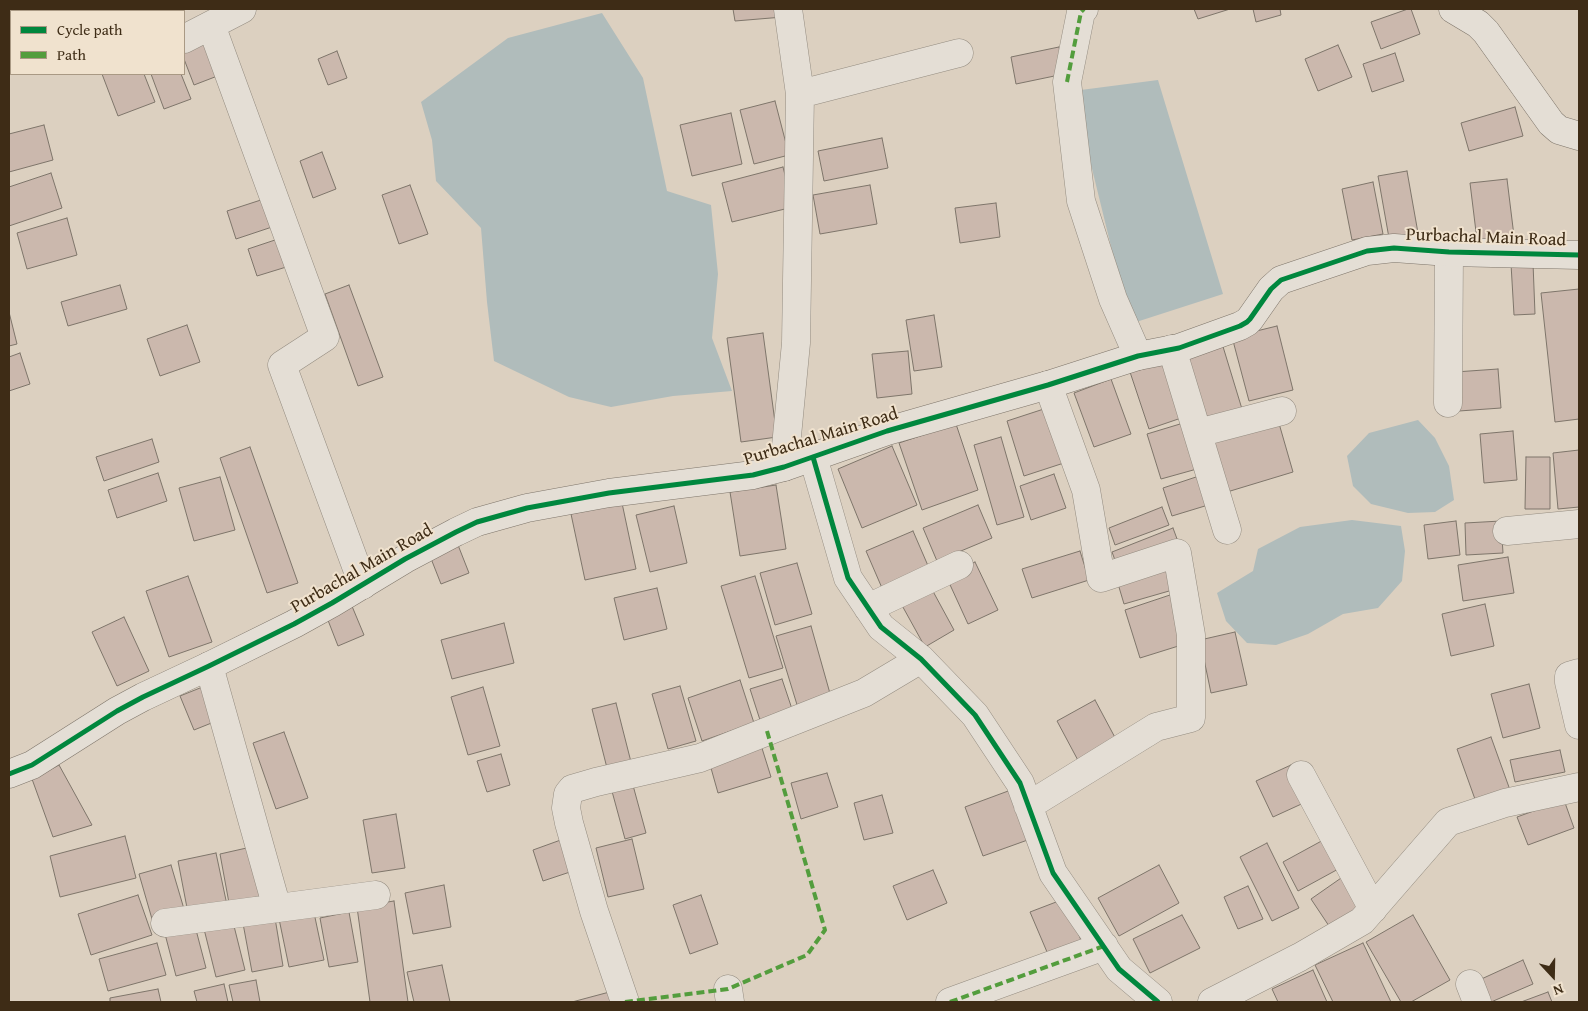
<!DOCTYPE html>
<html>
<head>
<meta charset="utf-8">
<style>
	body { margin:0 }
	#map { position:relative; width:1588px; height:1011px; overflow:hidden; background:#dcd0c0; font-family:"Gentium Book Plus",serif }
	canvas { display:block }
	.frame { position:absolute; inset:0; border:10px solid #3e2c16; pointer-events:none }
	.legend { position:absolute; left:10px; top:10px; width:175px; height:65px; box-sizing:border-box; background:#f0e2ce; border:1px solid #a99984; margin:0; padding:6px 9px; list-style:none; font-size:15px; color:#3e2c16 }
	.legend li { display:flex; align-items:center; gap:10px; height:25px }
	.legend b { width:25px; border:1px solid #a99984 }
	.north { position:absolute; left:1528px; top:951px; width:50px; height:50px; -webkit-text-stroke:4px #f0e2ce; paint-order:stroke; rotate:159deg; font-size:14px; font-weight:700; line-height:20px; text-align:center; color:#3e2c16 }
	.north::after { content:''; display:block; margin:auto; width:18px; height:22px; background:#3e2c16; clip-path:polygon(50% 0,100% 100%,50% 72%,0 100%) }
</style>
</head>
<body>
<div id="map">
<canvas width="1588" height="1011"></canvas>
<div class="frame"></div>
<ul class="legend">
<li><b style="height:6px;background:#00873e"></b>Cycle path</li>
<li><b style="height:6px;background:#539d3d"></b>Path</li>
</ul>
<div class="north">N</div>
</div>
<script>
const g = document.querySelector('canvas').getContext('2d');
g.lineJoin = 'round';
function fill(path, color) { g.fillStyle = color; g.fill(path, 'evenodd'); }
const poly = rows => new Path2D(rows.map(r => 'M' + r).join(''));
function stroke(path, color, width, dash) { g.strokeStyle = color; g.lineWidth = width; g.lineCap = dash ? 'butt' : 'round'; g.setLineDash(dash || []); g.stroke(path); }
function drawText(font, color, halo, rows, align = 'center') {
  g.font = font + ' "Gentium Book Plus",serif'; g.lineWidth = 4; g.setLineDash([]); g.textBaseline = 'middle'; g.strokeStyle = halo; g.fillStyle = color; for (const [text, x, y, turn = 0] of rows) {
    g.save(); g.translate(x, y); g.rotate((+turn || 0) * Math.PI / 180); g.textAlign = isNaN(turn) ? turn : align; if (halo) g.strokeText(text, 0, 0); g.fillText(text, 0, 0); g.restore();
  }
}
const water = poly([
	[602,13,643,78,667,191,711,205,718,274,712,338,732,391,673,396,611,407,569,397,494,361,487,302,481,228,436,181,432,140,421,102,508,38],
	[1158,80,1223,294,1130,324,1073,91],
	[1418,420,1435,438,1449,466,1454,500,1435,512,1408,513,1371,504,1353,486,1347,456,1369,433],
	[1352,520,1401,526,1405,551,1402,581,1378,608,1343,614,1308,634,1276,645,1247,643,1226,621,1217,593,1253,571,1258,549,1300,527]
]);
const building = poly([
	[9,9,25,9,26,11,11,11,11,42,9,42,9,9],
	[35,9,102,9,103,11,32,11,32,10,35,9],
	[733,9,783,9,783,17,735,21,733,9],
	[1194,9,1230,9,1198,19,1194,9],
	[1253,9,1280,9,1281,15,1256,22,1253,9],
	[1408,9,1411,9,1420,34,1381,49,1371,22,1408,9],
	[205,35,220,75,194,85,184,59,184,43,205,35],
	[1338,45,1352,77,1318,91,1305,59,1338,45],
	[1059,47,1064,74,1016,84,1011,57,1059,47],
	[337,51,347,78,328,85,318,59,337,51],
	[1395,53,1404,81,1372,92,1363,64,1395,53],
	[102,74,144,74,155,102,118,116,102,74],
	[151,74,181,74,191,99,164,109,151,74],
	[775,101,789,155,754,164,740,110,775,101],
	[1515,107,1523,136,1469,151,1461,123,1515,107],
	[731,113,742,164,692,176,680,125,731,113],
	[44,125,53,160,9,172,9,134,44,125],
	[882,138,888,168,824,181,818,151,882,138],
	[322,152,336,189,313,198,300,161,322,152],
	[783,167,793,207,732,222,722,183,783,167],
	[1407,171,1418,233,1389,238,1378,176,1407,171],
	[51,173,62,208,9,226,9,187,51,173],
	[1507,179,1514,236,1477,240,1470,183,1507,179],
	[1373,182,1383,234,1352,240,1342,189,1373,182],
	[410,185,428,234,399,244,382,195,410,185],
	[870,185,877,224,820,234,813,195,870,185],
	[267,198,275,226,236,239,227,211,267,198],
	[996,203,1000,237,960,243,955,208,996,203],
	[67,218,77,255,27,269,17,233,67,218],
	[287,236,296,264,257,276,248,249,287,236],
	[1533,263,1535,314,1514,315,1511,264,1533,263],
	[120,285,127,309,68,326,61,302,120,285],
	[349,285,383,377,358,386,325,294,349,285],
	[1579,289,1579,419,1555,422,1541,293,1579,289],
	[9,312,17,344,9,346,9,312],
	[934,315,942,367,914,371,906,320,934,315],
	[187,325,200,362,160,376,147,339,187,325],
	[1277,326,1293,390,1249,401,1232,337,1277,326],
	[763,333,777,437,741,442,727,338,763,333],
	[1221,340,1242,409,1207,420,1186,352,1221,340],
	[908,351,912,394,877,398,872,354,908,351],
	[20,353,30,384,9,391,9,357,20,353],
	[1170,355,1190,415,1149,429,1129,369,1170,355],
	[1498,369,1501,408,1459,411,1455,372,1498,369],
	[1111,379,1131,434,1094,447,1074,393,1111,379],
	[1053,406,1070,461,1024,476,1007,421,1053,406],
	[1276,413,1293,472,1227,492,1209,433,1276,413],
	[1190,421,1204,467,1161,479,1147,434,1190,421],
	[956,424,978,490,922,510,899,443,956,424],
	[1513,431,1517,480,1484,483,1480,434,1513,431],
	[1001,437,1024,517,997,525,974,445,1001,437],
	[152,439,159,462,104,481,96,457,152,439],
	[892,446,917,505,862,528,838,469,892,446],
	[250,447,298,583,267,593,220,458,250,447],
	[1579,450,1579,507,1558,509,1553,453,1579,450],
	[1526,457,1550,457,1550,509,1525,509,1526,457],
	[158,473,167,501,117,518,108,490,158,473],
	[1208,473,1218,502,1172,516,1163,488,1208,473],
	[1054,474,1066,508,1031,520,1020,486,1054,474],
	[220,477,235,530,194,541,179,488,220,477],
	[776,485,786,549,740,556,730,492,776,485],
	[622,503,636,569,585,580,571,514,622,503],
	[978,505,992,538,937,561,923,528,978,505],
	[674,506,687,563,650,572,636,515,674,506],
	[1162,507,1169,525,1115,545,1109,528,1162,507],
	[1456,521,1460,555,1428,559,1424,525,1456,521],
	[1501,521,1503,553,1466,555,1465,523,1501,521],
	[1173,528,1180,547,1119,571,1112,552,1173,528],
	[913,531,929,568,882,588,866,551,913,531],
	[458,545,469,573,441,584,430,556,458,545],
	[1080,551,1089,580,1032,598,1022,569,1080,551],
	[1508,557,1514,593,1463,601,1458,565,1508,557],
	[1168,561,1176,589,1124,604,1116,577,1168,561],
	[975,562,998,610,968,624,946,576,975,562],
	[797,563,812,614,775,625,760,573,797,563],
	[188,576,212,642,169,657,146,591,188,576],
	[755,576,783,668,749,678,721,586,755,576],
	[929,584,954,630,925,647,899,600,929,584],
	[657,588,667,629,624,640,614,598,657,588],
	[1173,594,1188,643,1140,658,1125,610,1173,594],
	[349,599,364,635,338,646,324,610,349,599],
	[1485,604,1494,646,1451,656,1442,614,1485,604],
	[124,617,149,671,117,686,92,632,124,617],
	[504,623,514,663,452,679,441,640,504,623],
	[811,626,831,697,798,708,776,636,811,626],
	[1235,632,1247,685,1211,693,1200,640,1235,632],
	[782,679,792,709,760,720,750,689,782,679],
	[740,680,754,723,702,741,688,698,740,680],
	[1529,684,1540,728,1503,738,1491,694,1529,684],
	[205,686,219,720,194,730,180,696,205,686],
	[680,686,696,741,668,749,652,694,680,686],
	[483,687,500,746,468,755,451,697,483,687],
	[1095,700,1119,745,1081,766,1057,721,1095,700],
	[616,703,631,762,607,768,592,709,616,703],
	[284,732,308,798,276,809,253,743,284,732],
	[1491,737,1510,790,1476,802,1457,749,1491,737],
	[761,745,771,777,718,793,709,761,761,745],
	[1560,750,1565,772,1515,782,1510,760,1560,750],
	[501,754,510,785,487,792,477,761,501,754],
	[59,765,92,825,53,837,32,779,59,765],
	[1291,765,1308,801,1273,817,1256,781,1291,765],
	[827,773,838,807,801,819,791,783,827,773],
	[631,778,646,833,625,839,610,784,631,778],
	[1019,787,1036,837,983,856,965,807,1019,787],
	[882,795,893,833,864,840,854,803,882,795],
	[1564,800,1574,828,1528,845,1517,817,1564,800],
	[396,814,405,868,372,873,363,820,396,814],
	[125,836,136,878,60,897,50,856,125,836],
	[569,837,579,869,543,881,533,850,569,837],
	[1327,838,1342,867,1298,891,1283,862,1327,838],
	[632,839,644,889,608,897,596,848,632,839],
	[1267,843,1299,908,1272,921,1240,857,1267,843],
	[251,847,261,896,229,903,220,854,251,847],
	[216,853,227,905,188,913,178,861,216,853],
	[171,865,184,909,152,919,139,874,171,865],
	[1159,865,1179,903,1119,936,1098,898,1159,865],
	[933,870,947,903,907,920,893,886,933,870],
	[1344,876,1367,910,1333,932,1311,899,1344,876],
	[444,885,451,927,413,934,405,893,444,885],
	[1248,886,1263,919,1238,929,1224,897,1248,886],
	[138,895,152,935,91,955,78,914,138,895],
	[701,895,718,944,690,954,673,905,701,895],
	[1064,899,1083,945,1050,959,1030,912,1064,899],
	[394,901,408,1002,370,1002,357,907,394,901],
	[313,908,324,960,289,967,278,914,313,908],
	[274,912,283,966,252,972,242,918,274,912],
	[349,912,358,962,329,967,320,918,349,912],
	[1182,915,1200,948,1150,973,1133,939,1182,915],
	[1413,915,1450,980,1411,1002,1401,1002,1366,942,1413,915],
	[232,918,245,970,216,977,203,925,232,918],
	[195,926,206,968,176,976,165,934,195,926],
	[157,943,166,975,108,991,99,959,157,943],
	[1363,943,1391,1002,1333,1002,1315,965,1363,943],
	[1523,960,1533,984,1491,1002,1486,1002,1477,981,1523,960],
	[442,965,450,1002,414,1002,407,972,442,965],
	[1313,970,1327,1002,1278,1002,1272,989,1313,970],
	[256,980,260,1002,233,1002,229,985,256,980],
	[224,984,228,1002,197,1002,194,991,224,984],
	[158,989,161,1002,110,1002,110,998,158,989],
	[617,990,620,1002,572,1002,617,990],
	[1548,992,1552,1002,1521,1002,1548,992]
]);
const street = poly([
	[106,9,107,11],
	[1084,9,1081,12,1067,82,1081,201,1113,299,1138,356],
	[211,25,325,337,282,365,363,585],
	[184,39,242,9],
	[9,58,11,57],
	[800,94,959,53],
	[1172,349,1227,530],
	[1448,403,1449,252],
	[1198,433,1282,411],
	[813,457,848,578,881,627,921,659,975,715,1020,783,1053,873,1119,969,1158,1002],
	[784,467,796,343,800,94,788,9],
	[1507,531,1579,524],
	[868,608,959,565],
	[209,666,277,908],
	[1579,673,1569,676,1569,682,1579,725],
	[1301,775,1373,909],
	[1028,806,1156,727,1191,718,1191,635,1177,553,1101,578,1086,490,1048,385],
	[165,923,376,895],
	[1470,984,1477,1002],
	[728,989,730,1002],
	[625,1002,594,911,569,823,566,808,568,794,572,789,596,782,700,758,864,693,921,659],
	[950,1002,1104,946],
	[1212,1002,1300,957,1362,921,1448,822,1505,803,1579,787]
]);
const secondary = poly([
	[1453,9,1478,24,1486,32,1551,123,1559,130,1579,136],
	[9,774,32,765,117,711,143,697,209,666,294,624,332,603,405,559,456,532,477,522,527,508,609,493,753,475,784,467,887,431,1048,385,1138,356,1179,348,1240,326,1247,322,1250,319,1271,289,1281,280,1367,251,1394,248,1449,252,1579,255]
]);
const quiet = poly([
	[1067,82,1081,12,1084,9],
	[625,1002,728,989,807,955,825,930,767,731],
	[950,1002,1104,946]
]);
const cycleway = poly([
	[813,457,848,578,881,627,921,659,975,715,1020,783,1053,873,1119,969,1158,1002],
	[9,774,32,765,117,711,143,697,209,666,294,624,332,603,405,559,456,532,477,522,527,508,609,493,753,475,784,467,887,431,1048,385,1138,356,1179,348,1240,326,1247,322,1250,319,1271,289,1281,280,1367,251,1394,248,1449,252,1579,255]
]);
const streetNames = [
	["Purbachal Main Road",1486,238,2],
	["Purbachal Main Road",821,437,-17],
	["Purbachal Main Road",362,569,-30]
];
fill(water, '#b0bcbb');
fill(building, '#cbb8ad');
stroke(building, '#7e756a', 1);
stroke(street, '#948c80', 29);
stroke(secondary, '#7e756a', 29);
stroke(street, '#e4ded5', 28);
stroke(secondary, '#e4ded5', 28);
stroke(quiet, '#539d3d', 4, [8, 4]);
stroke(cycleway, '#00873e', 5);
drawText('18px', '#3e2c16', '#f0e2ce', streetNames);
</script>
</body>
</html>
